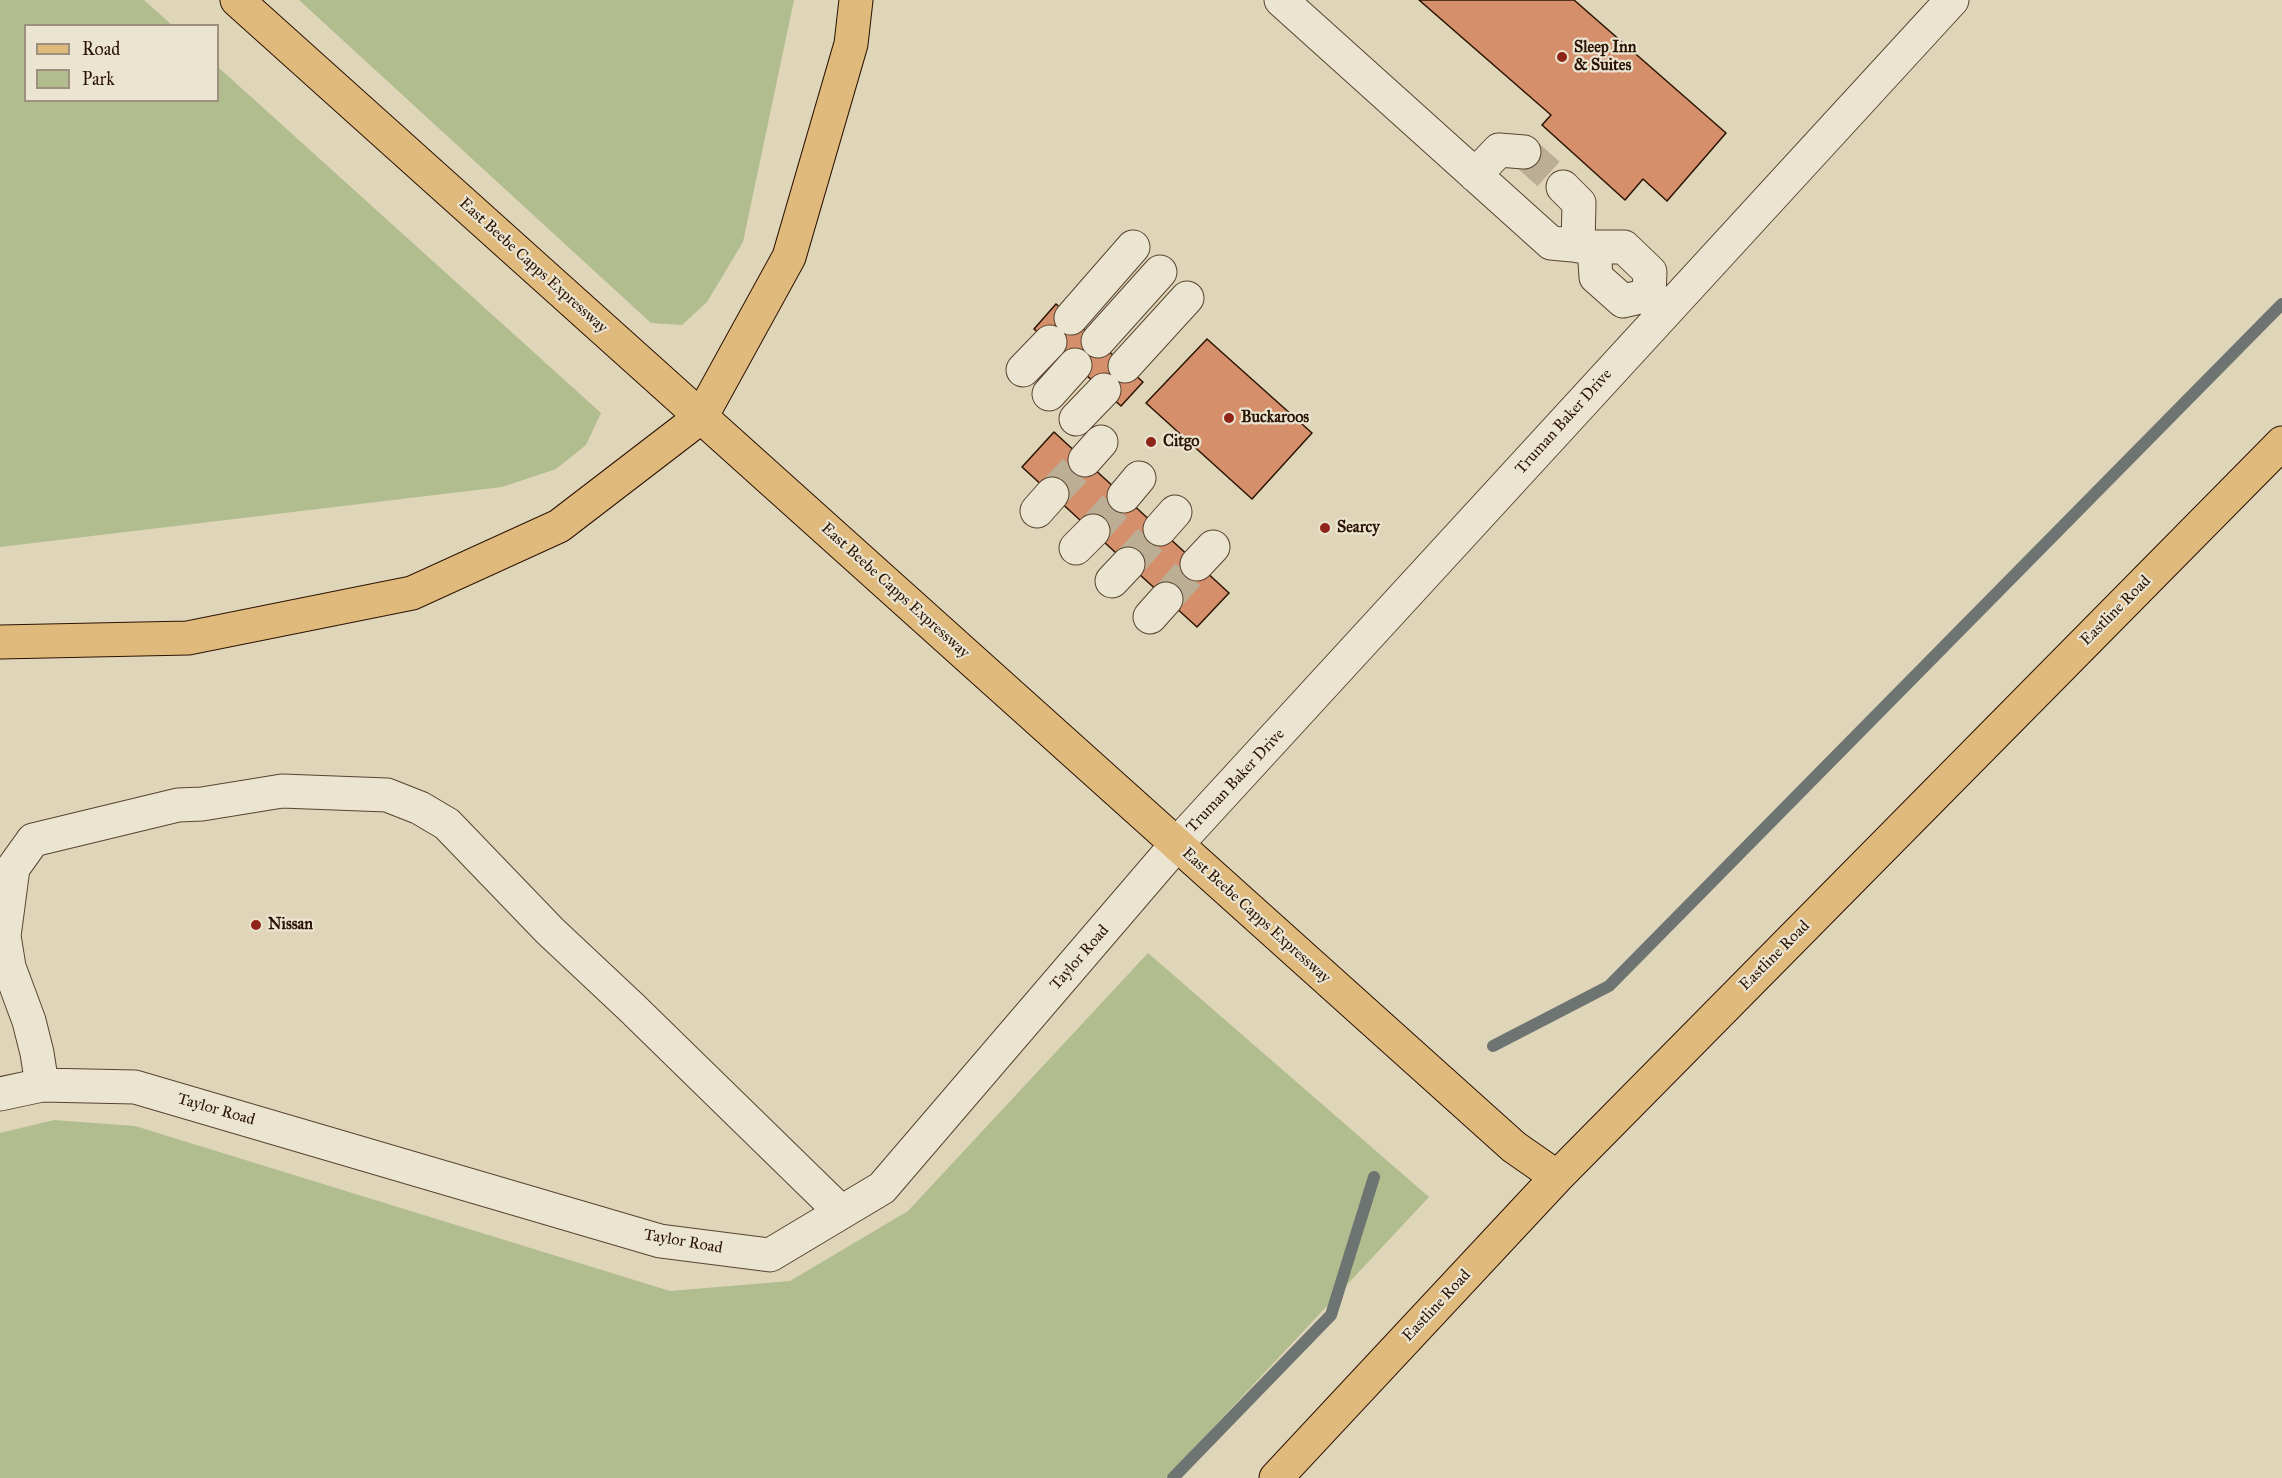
<!DOCTYPE html>
<html>
<head>
<meta charset="utf-8">
<style>
	body { margin:0 }
	#map { position:relative; width:2282px; height:1478px; overflow:hidden; background:#dfd5b8; font-family:"IM FELL Great Primer",serif }
	canvas { display:block }
	.legend { position:absolute; left:24px; top:24px; width:195px; height:78px; box-sizing:border-box; background:#eae4d1; border:2px solid #9e907e; margin:0; padding:8px 10px; list-style:none; font-size:18px; color:#2b1302 }
	.legend li { display:flex; align-items:center; gap:12px; height:30px }
	.legend b { width:30px; border:2px solid #9e907e }
</style>
</head>
<body>
<div id="map">
<canvas width="2282" height="1478"></canvas>
<ul class="legend">
<li><b style="height:8px;background:#e0ba7c"></b>Road</li>
<li><b style="height:16px;background:#b1bd8f"></b>Park</li>
</ul>
</div>
<script>
const g = document.querySelector('canvas').getContext('2d');
g.lineJoin = 'round';
function fill(path, color) { g.fillStyle = color; g.fill(path, 'evenodd'); }
const poly = rows => new Path2D(rows.map(r => 'M' + r).join(''));
function stroke(path, color, width, dash) { g.strokeStyle = color; g.lineWidth = width; g.lineCap = dash ? 'butt' : 'round'; g.setLineDash(dash || []); g.stroke(path); }
function drawText(font, color, halo, rows, align = 'center') {
  g.font = font + ' "IM FELL Great Primer",serif'; g.lineWidth = 4.5; g.setLineDash([]); g.textBaseline = 'middle'; g.strokeStyle = halo; g.fillStyle = color; for (const [text, x, y, turn = 0] of rows) {
    g.save(); g.translate(x, y); g.rotate((+turn || 0) * Math.PI / 180); g.textAlign = isNaN(turn) ? turn : align; if (halo) g.strokeText(text, 0, 0); g.fillText(text, 0, 0); g.restore();
  }
}
const green = poly([
	[0,0,144,0,172,25,26,26,26,100,218,100,218,67,601,413,586,445,556,469,502,487,0,547],
	[299,0,794,0,743,242,707,302,682,325,651,323],
	[1148,953,1429,1197,1166,1478,0,1478,0,1133,54,1120,135,1126,670,1291,790,1281,908,1211]
]);
const stream = poly([
	[1493,1046,1609,986,2282,304],
	[1173,1478,1331,1315,1374,1177]
]);
const building = poly([
	[1419,0,1574,0,1726,133,1667,201,1643,179,1625,200,1542,125,1551,115,1419,0],
	[1056,304,1143,382,1121,406,1034,329,1056,304],
	[1207,339,1312,433,1252,499,1146,403,1207,339],
	[1054,432,1229,593,1197,627,1022,467,1054,432]
]);
const minorTunnel = poly([
	[1524,152,1563,187],
	[1052,494,1085,460],
	[1093,531,1124,496],
	[1128,564,1160,529],
	[1166,599,1197,564]
]);
const minor = poly([
	[1281,0,1551,243,1594,247,1624,247,1650,272,1649,295],
	[1475,175,1499,150,1524,152],
	[1563,187,1579,203,1578,246],
	[1594,247,1596,277,1623,301,1649,295],
	[1071,318,1133,247],
	[1098,341,1160,272],
	[1125,366,1187,298],
	[1023,370,1050,342],
	[1049,394,1075,365],
	[1076,419,1104,390],
	[1085,460,1101,442],
	[1124,496,1139,478],
	[1037,511,1052,494],
	[1160,529,1175,512],
	[1076,548,1093,531],
	[1197,564,1213,547],
	[1112,581,1128,564],
	[1150,617,1166,599],
	[42,1085,37,1053,29,1021,9,967,4,936,13,868,33,840,178,805,202,804,282,791,387,795,420,808,447,824,550,931,631,1007,841,1212],
	[0,1094,42,1085,135,1087,660,1241,770,1255,882,1188,1176,845,1952,0]
]);
const major = poly([
	[237,0,1514,1147,1557,1177],
	[1276,1478,1557,1177,2282,443]
]);
const highway = poly([
	[0,642,188,638,412,593,559,526,701,417,789,257,851,44,856,0]
]);
const markers = [
	[1562,57,6,"#8f2418"],
	[1229,418,6,"#8f2418"],
	[1151,442,6,"#8f2418"],
	[1325,528,6,"#8f2418"],
	[256,925,6,"#8f2418"]
];
const poiNames = [
	["Sleep Inn",1574,48],
	["& Suites",1574,66],
	["Buckaroos",1241,418],
	["Citgo",1163,442],
	["Searcy",1337,528],
	["Nissan",268,925]
];
const streetNames = [
	["East Beebe Capps Expressway",533,266,42],
	["Truman Baker Drive",1564,422,-48],
	["East Beebe Capps Expressway",895,591,42],
	["Eastline Road",2116,611,-45],
	["Truman Baker Drive",1236,781,-47],
	["East Beebe Capps Expressway",1256,916,42],
	["Eastline Road",1775,956,-45],
	["Taylor Road",1080,958,-49],
	["Taylor Road",216,1110,16],
	["Taylor Road",683,1242,10],
	["Eastline Road",1437,1306,-47]
];
fill(green, '#b1bd8f');
stroke(stream, '#6e7471', 12);
fill(building, '#d58f6b');
stroke(building, '#2b1302', 1.5);
stroke(minorTunnel, '#bbae94', 33, [33, 16]);
stroke(minor, '#584430', 35);
stroke(major, '#2b1302', 35);
stroke(highway, '#2b1302', 35);
stroke(minor, '#eae4d1', 33);
stroke(major, '#e0ba7c', 33);
stroke(highway, '#e0ba7c', 33);
for (const [x, y, r, color] of markers) { const dot = new Path2D(); dot.arc(x, y, r, 0, 2 * Math.PI); g.fillStyle = color; g.fill(dot); stroke(dot, '#eae4d1', 2); }
drawText('bold 16px', '#2b1302', '#eae4d1', poiNames, 'left');
drawText('16px', '#2b1302', '#eae4d1', streetNames);
</script>
</body>
</html>
